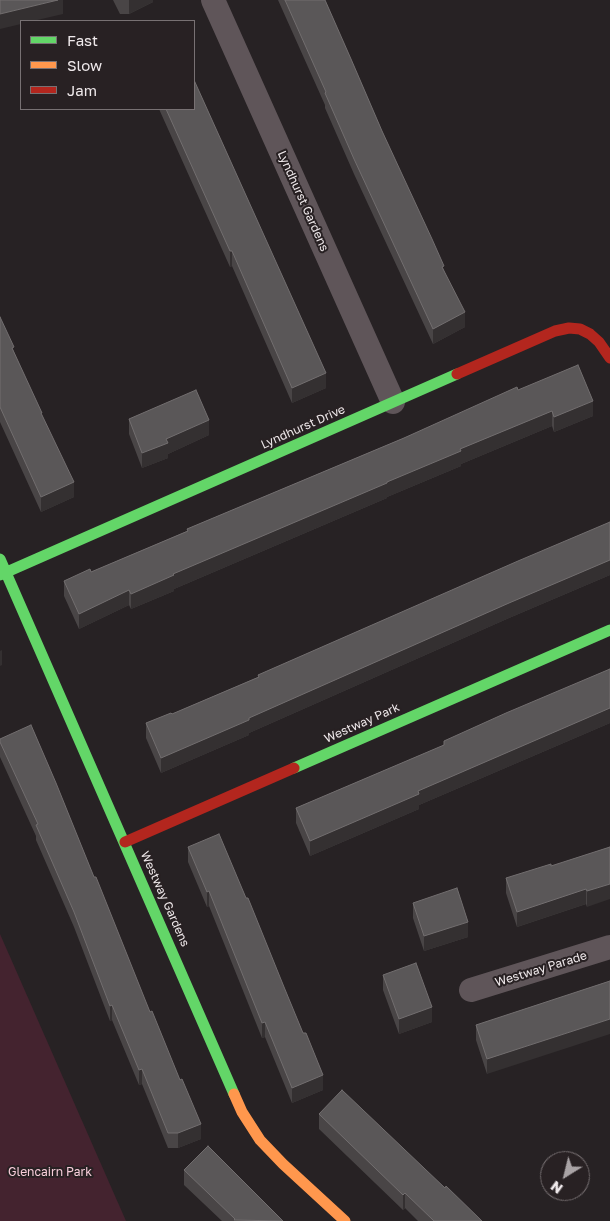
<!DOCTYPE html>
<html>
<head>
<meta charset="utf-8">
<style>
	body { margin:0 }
	#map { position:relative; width:610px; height:1221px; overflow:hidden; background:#272224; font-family:"Golos Text",sans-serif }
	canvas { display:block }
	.legend { position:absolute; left:20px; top:20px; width:175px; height:90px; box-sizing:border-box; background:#282123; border:1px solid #787173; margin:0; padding:6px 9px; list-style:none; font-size:15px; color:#efe9eb }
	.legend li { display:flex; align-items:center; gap:10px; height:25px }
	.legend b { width:25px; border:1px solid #787173 }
	.north { position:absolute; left:540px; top:1151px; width:50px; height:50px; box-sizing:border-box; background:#282123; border:1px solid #787173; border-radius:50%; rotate:216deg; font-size:14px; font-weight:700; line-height:20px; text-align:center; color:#efe9eb }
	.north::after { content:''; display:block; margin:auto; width:18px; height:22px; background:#a9a3a5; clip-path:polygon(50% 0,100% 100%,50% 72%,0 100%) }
</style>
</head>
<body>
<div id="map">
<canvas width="610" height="1221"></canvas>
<ul class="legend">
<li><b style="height:6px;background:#63d668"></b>Fast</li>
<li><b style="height:6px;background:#ff974d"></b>Slow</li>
<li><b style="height:6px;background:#b3261e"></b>Jam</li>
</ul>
<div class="north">N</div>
</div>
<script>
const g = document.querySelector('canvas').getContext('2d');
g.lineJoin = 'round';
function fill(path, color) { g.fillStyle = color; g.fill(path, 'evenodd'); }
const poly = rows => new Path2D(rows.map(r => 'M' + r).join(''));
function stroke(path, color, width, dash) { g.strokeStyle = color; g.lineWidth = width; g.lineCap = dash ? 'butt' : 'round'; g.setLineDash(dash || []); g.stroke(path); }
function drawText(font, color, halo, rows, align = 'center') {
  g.font = font + ' "Golos Text",sans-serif'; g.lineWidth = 4; g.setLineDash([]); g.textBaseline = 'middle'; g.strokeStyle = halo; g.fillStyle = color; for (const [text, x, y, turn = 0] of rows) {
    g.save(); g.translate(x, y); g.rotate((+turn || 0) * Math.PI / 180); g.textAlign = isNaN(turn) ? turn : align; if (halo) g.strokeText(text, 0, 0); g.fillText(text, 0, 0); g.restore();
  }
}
const green = poly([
	[0,934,126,1221,0,1221]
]);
const street = poly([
	[213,0,393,402],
	[471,990,610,947]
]);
const fast = poly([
	[0,559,234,1094],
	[0,575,457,374],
	[294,768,610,630]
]);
const slow = poly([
	[234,1094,242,1112,260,1140,283,1164,345,1221]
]);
const jam = poly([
	[457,374,555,331,569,328,580,329,590,334,599,342,610,358],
	[125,842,294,768]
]);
const wall = poly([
	[113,0,153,0,153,2,129,14,120,14],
	[278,0,325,0,382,131,444,270,465,327,433,344,354,174,325,108,325,105],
	[159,109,194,109,326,388,292,403,232,266,230,267],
	[0,317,14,352,42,417,74,497,41,512,0,422],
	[518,390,593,416,554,432,552,426,461,464,461,466,387,497,387,498,174,589,174,591,131,609,129,605,79,629,64,596,64,581,91,572,187,531,187,529],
	[129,419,209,435,168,454,168,458,142,468,129,434],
	[610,522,610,575,509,618,249,733,249,735,161,773,146,738,146,723,172,714,258,677,258,675],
	[610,669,610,723,419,805,419,809,310,856,296,823,296,808,444,745],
	[0,739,94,877,201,1139,178,1148,168,1148,142,1084,139,1085,112,1020,110,1021,74,927,36,840,36,836,0,757],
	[188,847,323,1090,292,1103,265,1037,262,1038,209,906,207,907,188,862],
	[610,847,587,907,586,904,517,927,506,893,506,878,551,866],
	[413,903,468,937,424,951,413,918],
	[383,975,432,1022,399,1034,383,990],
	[610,981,487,1074,476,1040,476,1025],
	[319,1114,445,1188,482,1221,418,1221,405,1208,403,1210,319,1129],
	[184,1170,283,1221,222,1221,184,1185]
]);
const shadedWall = poly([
	[58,0,63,0,63,14,33,21,21,21,21,24,0,29,0,14],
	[129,0,153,0,153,2,129,14],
	[230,251,232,251,232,266,230,267],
	[465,312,465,327,433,344,433,329],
	[326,373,326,388,292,403,292,388],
	[593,401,593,416,554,432,554,417],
	[552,411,552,426,461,464,461,466,387,497,387,498,174,589,174,591,131,609,131,594,173,574,387,482,460,449],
	[209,420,209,435,168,454,168,458,142,468,142,453,166,439],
	[74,482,74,497,41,512,41,497],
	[610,560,610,575,509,618,249,733,249,735,161,773,161,758,249,718,509,603],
	[129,590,129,605,79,629,79,614],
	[2,650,2,665,0,666,0,651],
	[610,708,610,723,419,805,419,809,310,856,310,841,418,791],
	[610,884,610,899,587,907,587,891],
	[586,889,586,904,517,927,517,912],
	[209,891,209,906,207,907,207,892],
	[468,922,468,937,424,951,424,936],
	[112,1005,112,1020,110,1021,110,1006],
	[432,1007,432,1022,399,1034,399,1019],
	[610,1019,610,1034,487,1074,487,1059],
	[265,1022,265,1037,262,1038,262,1023],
	[142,1069,142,1084,139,1085,139,1070],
	[323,1075,323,1090,292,1103,292,1088],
	[201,1124,201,1139,178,1148,178,1133],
	[405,1193,405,1208,403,1210,403,1195]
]);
const building = poly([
	[0,0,58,0,0,14,0,0],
	[285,0,325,0,351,59,382,131,432,239,444,266,442,267,465,312,433,329,354,159,325,93,326,92,285,0],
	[194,80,326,373,292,388,232,251,230,251,166,109,194,109,194,80],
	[0,317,14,347,12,348,42,413,41,413,74,482,41,497,0,407,0,317],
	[578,365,593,401,554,417,552,411,460,449,461,451,387,482,387,483,173,574,174,575,131,594,129,590,79,614,64,581,90,569,91,572,188,531,187,529,404,438,517,387,518,390,578,365],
	[196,390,209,420,166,439,168,443,142,453,129,419,196,390],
	[610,522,610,560,509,603,249,718,249,720,161,758,146,723,171,713,172,714,259,677,258,675,518,561,610,522],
	[610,669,610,708,418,791,419,794,310,841,296,808,444,745,444,741,506,713,610,669],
	[31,725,56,783,94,877,96,877,150,1012,152,1011,180,1080,182,1079,201,1124,178,1133,168,1133,142,1069,139,1070,112,1005,110,1006,74,912,36,825,38,824,0,742,0,739,31,725],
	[219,834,246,898,248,898,284,987,303,1033,306,1033,323,1075,292,1088,265,1022,262,1023,209,891,207,892,188,847,219,834],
	[610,847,610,884,587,891,586,889,517,912,506,878,551,864,551,866,610,847],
	[457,888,468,922,424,936,413,903,457,888],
	[416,963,432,1007,399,1019,383,975,416,963],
	[610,981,610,1019,487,1059,476,1025,610,981],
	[342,1090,445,1188,446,1186,482,1221,434,1221,405,1193,403,1195,319,1114,342,1090],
	[208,1146,283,1221,234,1220,235,1219,184,1170,208,1146]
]);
const streetNames = [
	["Lyndhurst Gardens",303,201,66],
	["Lyndhurst Drive",303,427,-24],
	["Westway Park",362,723,-24],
	["Westway Gardens",165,899,66],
	["Westway Parade",541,969,-17]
];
const parkNames = [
	["Glencairn Park",50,1172]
];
fill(green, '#44232f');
stroke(street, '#5f5559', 24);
stroke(fast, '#63d668', 11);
stroke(slow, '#ff974d', 11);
stroke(jam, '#b3261e', 11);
fill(wall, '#494546');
fill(shadedWall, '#343031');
fill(building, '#5a5758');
stroke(building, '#726e6f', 1);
drawText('12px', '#efe9eb', '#282123', streetNames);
drawText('12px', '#f8cdda', '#282123', parkNames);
</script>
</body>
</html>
